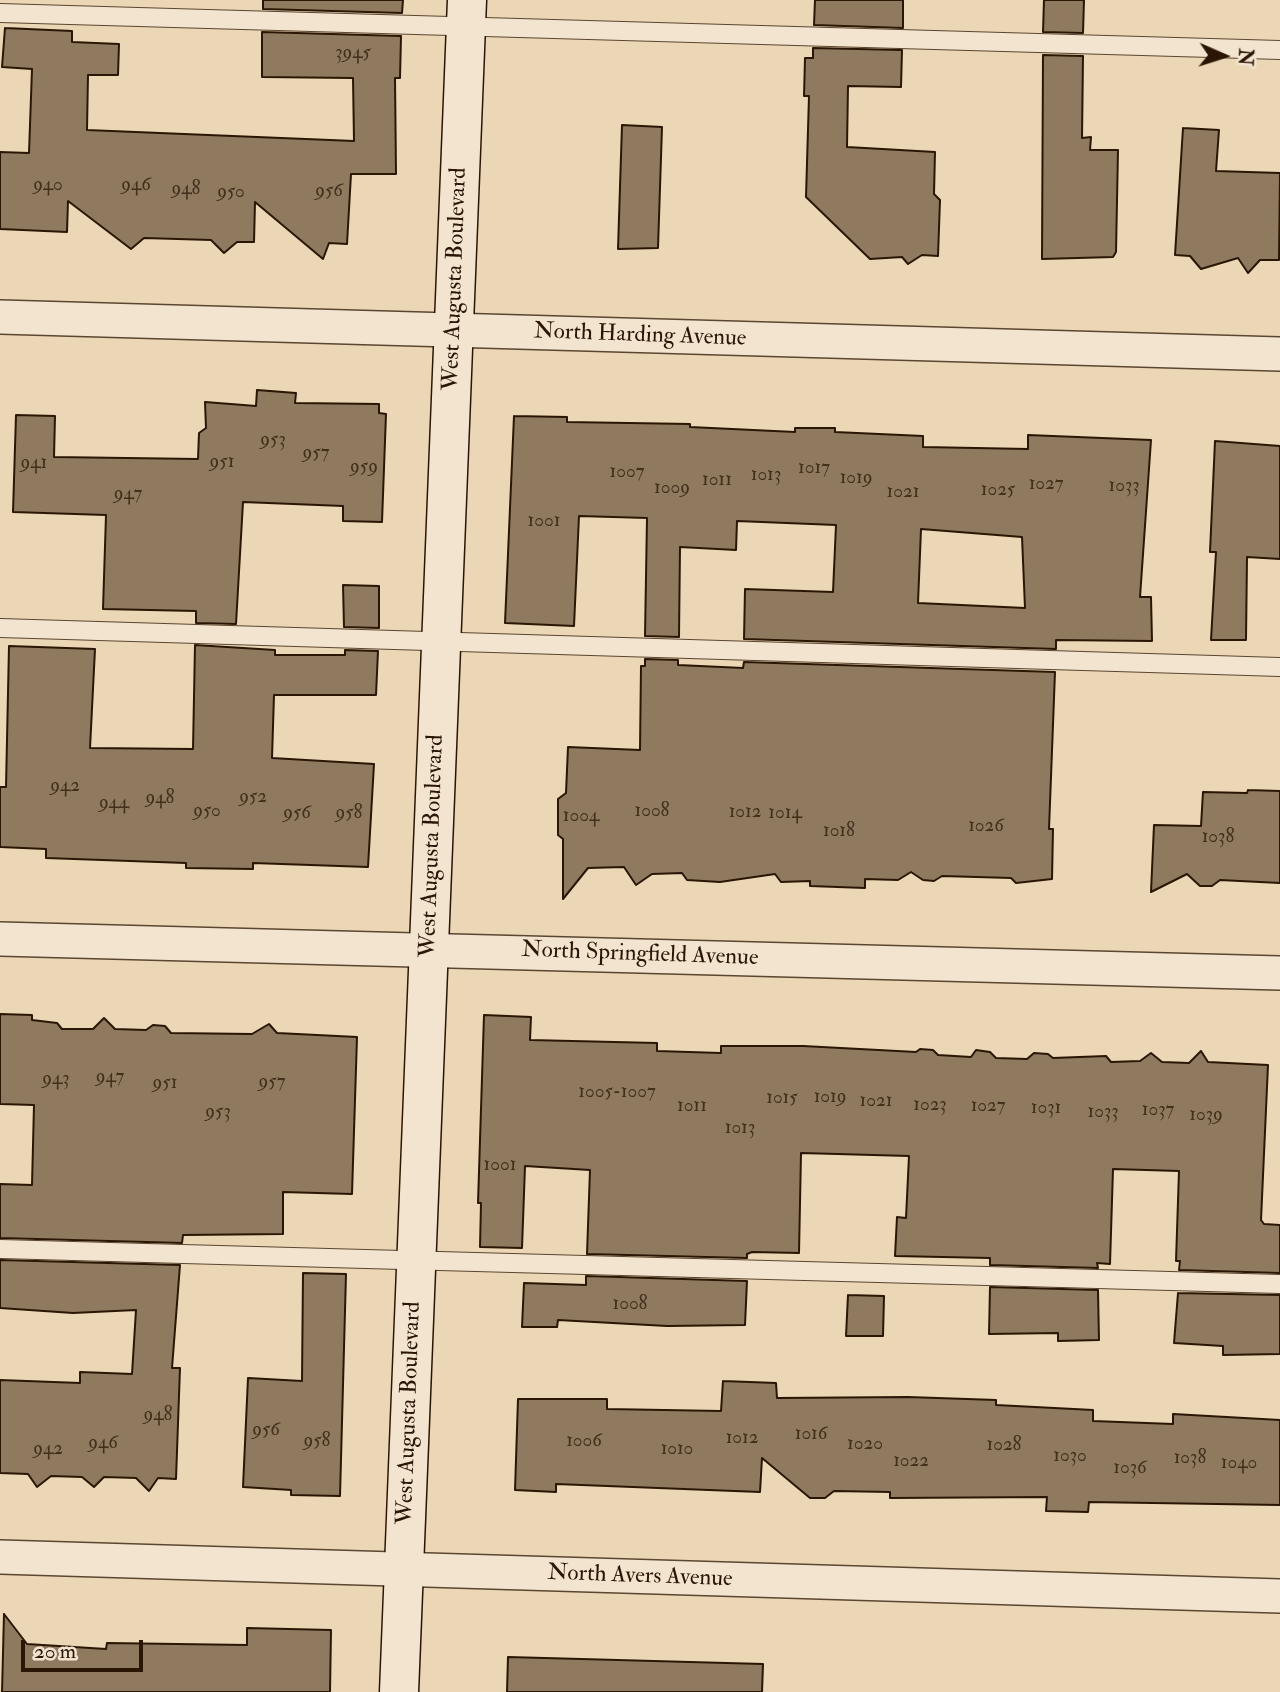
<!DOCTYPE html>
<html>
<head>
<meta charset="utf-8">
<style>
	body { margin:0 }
	#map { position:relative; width:1280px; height:1692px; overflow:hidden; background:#ebd6b5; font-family:"IM FELL Double Pica",serif }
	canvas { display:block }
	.north { position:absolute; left:1189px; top:21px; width:70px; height:70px; -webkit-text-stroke:5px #f2e4cf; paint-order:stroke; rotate:93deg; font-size:19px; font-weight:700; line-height:28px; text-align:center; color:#2b1604 }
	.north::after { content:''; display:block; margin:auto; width:24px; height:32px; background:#2b1604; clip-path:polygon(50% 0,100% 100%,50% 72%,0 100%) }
	.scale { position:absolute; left:21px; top:1640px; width:122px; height:32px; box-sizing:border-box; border:4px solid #2b1604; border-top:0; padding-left:9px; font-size:21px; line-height:24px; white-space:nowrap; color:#2b1604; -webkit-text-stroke:5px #f2e4cf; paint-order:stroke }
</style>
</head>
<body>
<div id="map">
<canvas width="1280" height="1692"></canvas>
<div class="north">N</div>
<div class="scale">20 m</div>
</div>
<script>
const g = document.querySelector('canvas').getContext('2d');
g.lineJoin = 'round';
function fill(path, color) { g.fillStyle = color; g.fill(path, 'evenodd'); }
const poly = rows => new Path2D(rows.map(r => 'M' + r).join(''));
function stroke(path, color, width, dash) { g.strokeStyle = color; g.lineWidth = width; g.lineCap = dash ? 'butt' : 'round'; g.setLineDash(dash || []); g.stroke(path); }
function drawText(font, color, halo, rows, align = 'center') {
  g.font = font + ' "IM FELL Double Pica",serif'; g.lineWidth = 5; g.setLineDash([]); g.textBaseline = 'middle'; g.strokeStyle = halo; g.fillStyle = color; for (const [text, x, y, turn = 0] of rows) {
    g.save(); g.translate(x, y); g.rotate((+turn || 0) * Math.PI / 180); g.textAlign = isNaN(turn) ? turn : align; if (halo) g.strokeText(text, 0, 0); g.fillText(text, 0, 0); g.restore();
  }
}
const building = poly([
	[263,0,403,0,402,13,263,9,263,0],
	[815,0,903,0,903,28,814,25,815,0],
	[1044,0,1084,0,1083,33,1043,32,1044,0],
	[5,28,72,31,72,42,119,44,118,75,88,75,87,130,354,141,353,78,262,77,262,32,401,36,400,78,395,78,396,174,351,174,347,244,329,243,323,259,255,202,254,242,237,242,224,253,211,240,144,238,131,249,68,201,67,232,0,229,0,152,29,153,32,69,2,67,5,28],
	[813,48,902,50,901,87,848,86,847,147,935,152,934,194,940,200,938,256,922,255,908,264,902,257,870,259,806,197,809,96,804,96,805,58,813,58,813,48],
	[1043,55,1083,56,1082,138,1091,137,1090,150,1118,150,1116,252,1113,257,1042,259,1043,55],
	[622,125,662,127,658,248,618,249,622,125],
	[1183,128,1219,130,1216,171,1280,173,1279,260,1260,260,1248,273,1238,258,1201,269,1190,256,1175,255,1183,128],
	[257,390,296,393,295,403,379,404,379,413,386,414,382,522,343,521,343,506,243,502,236,624,196,623,196,611,103,609,106,515,13,512,16,415,55,416,54,457,198,459,199,433,206,428,205,402,256,406,257,390],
	[514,416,567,417,567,422,690,424,690,427,795,432,795,428,835,428,835,432,923,436,923,447,1028,449,1028,435,1151,440,1140,597,1151,597,1152,641,1056,640,1056,649,744,639,745,589,833,592,836,525,737,521,736,550,680,547,679,637,645,636,647,518,579,516,574,626,505,623,514,416],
	[921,529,1022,537,1025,608,918,603,921,529],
	[1215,441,1280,446,1280,559,1247,557,1246,640,1211,640,1216,552,1210,552,1215,441],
	[343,585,379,586,379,628,344,627,343,585],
	[195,645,275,650,275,655,345,655,345,650,378,651,376,695,274,695,272,758,374,764,368,867,253,863,253,869,186,868,186,863,46,858,46,849,0,847,0,787,6,787,9,646,95,649,90,748,193,749,195,645],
	[645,659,678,660,678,665,743,668,744,662,1055,672,1049,829,1053,829,1052,879,1016,883,1011,878,942,876,934,881,923,880,911,872,898,880,865,879,865,888,810,886,810,881,781,882,775,874,720,882,687,880,682,873,652,874,636,885,624,867,588,868,563,899,563,839,558,835,558,799,566,793,568,747,640,750,641,666,645,666,645,659],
	[1248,790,1280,791,1280,883,1220,880,1212,886,1200,886,1187,874,1151,892,1154,825,1201,826,1203,792,1247,793,1248,790],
	[0,1014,32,1015,32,1020,57,1023,62,1029,93,1029,104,1018,115,1029,146,1030,153,1025,165,1026,171,1033,252,1034,269,1024,277,1033,357,1037,352,1194,283,1192,283,1234,183,1235,182,1243,0,1238,0,1184,32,1185,34,1105,0,1104,0,1014],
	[484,1015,531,1017,530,1040,657,1043,657,1051,721,1053,721,1046,803,1046,916,1052,920,1049,933,1050,938,1055,971,1057,976,1050,990,1052,996,1058,1027,1059,1034,1053,1048,1054,1053,1058,1106,1056,1111,1062,1140,1061,1151,1053,1162,1062,1189,1063,1201,1051,1208,1062,1268,1065,1261,1220,1264,1224,1280,1225,1280,1273,1179,1270,1180,1261,1176,1261,1179,1171,1113,1169,1110,1264,1097,1263,1098,1268,990,1265,990,1258,895,1256,897,1217,906,1218,909,1156,801,1153,799,1253,752,1252,747,1254,747,1258,587,1254,590,1170,525,1166,522,1248,480,1247,481,1203,478,1203,484,1015],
	[0,1260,180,1265,172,1368,180,1368,176,1479,158,1478,149,1491,136,1478,104,1477,94,1487,82,1477,51,1476,37,1487,28,1474,0,1473,0,1380,80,1383,80,1372,132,1374,136,1310,73,1313,0,1308,0,1260],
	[303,1273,346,1274,340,1496,291,1495,291,1490,243,1487,248,1378,302,1381,303,1273],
	[586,1276,747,1281,745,1325,667,1326,558,1320,557,1327,522,1327,524,1283,586,1285,586,1276],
	[990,1287,1098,1290,1099,1340,1058,1341,1058,1333,989,1334,990,1287],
	[1178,1293,1280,1295,1280,1354,1223,1355,1223,1346,1174,1343,1178,1293],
	[848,1295,884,1296,883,1336,846,1336,848,1295],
	[723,1381,776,1383,777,1398,908,1397,996,1400,996,1405,1093,1410,1093,1421,1173,1424,1173,1414,1280,1420,1280,1505,1089,1502,1088,1512,1046,1511,1047,1497,890,1498,890,1492,834,1491,825,1498,810,1498,762,1458,760,1492,556,1484,556,1492,515,1490,518,1399,607,1399,607,1409,721,1411,723,1381],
	[4,1614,27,1644,106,1649,107,1643,247,1645,247,1628,331,1630,330,1692,2,1692,4,1614],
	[508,1657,763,1664,762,1692,507,1692,508,1657]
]);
const lane = poly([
	[0,13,1280,50],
	[0,628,1280,667],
	[0,1249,1280,1284]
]);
const street = poly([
	[0,317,1280,354],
	[0,939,1280,973],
	[0,1557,1280,1596]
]);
const secondary = poly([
	[399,1692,467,0]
]);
const numberNames = [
	["3945",353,54],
	["940",48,186],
	["946",136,186],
	["948",186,190],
	["956",329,192],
	["950",231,193],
	["953",273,441],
	["957",316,454],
	["951",222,463],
	["941",34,464],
	["959",364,468],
	["1017",814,469],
	["1007",627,473],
	["1013",766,476],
	["1019",856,479],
	["1011",717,481],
	["1027",1046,485],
	["1033",1124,487],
	["1009",672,489],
	["1025",998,491],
	["1021",903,493],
	["947",128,495],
	["1001",544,522],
	["942",65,787],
	["952",253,798],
	["948",160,799],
	["944",114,804],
	["950",207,812],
	["1008",652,812],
	["1012",745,813],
	["956",297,814],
	["958",349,814],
	["1014",785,814],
	["1004",581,817],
	["1026",986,827],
	["1018",839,832],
	["1038",1218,838],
	["947",110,1078],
	["943",56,1080],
	["957",272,1083],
	["951",165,1084],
	["1005-1007",617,1093],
	["1019",830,1098],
	["1015",782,1099],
	["1021",876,1102],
	["1023",930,1106],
	["1011",692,1107],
	["1027",988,1107],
	["1031",1046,1109],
	["1037",1158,1111],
	["953",218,1113],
	["1033",1103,1113],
	["1039",1206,1116],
	["1013",740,1129],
	["1001",500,1166],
	["1008",630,1305],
	["948",158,1416],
	["956",266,1431],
	["1016",811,1435],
	["1012",742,1439],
	["958",317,1442],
	["1006",584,1442],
	["946",103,1444],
	["1020",865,1445],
	["1028",1004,1446],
	["942",48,1450],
	["1010",677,1450],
	["1030",1070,1457],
	["1038",1190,1459],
	["1022",911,1462],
	["1040",1239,1464],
	["1036",1130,1469]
];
const streetNames = [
	["West Augusta Boulevard",456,279,-88],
	["North Harding Avenue",640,336,2],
	["West Augusta Boulevard",433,846,-88],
	["North Springfield Avenue",640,955,2],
	["West Augusta Boulevard",410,1413,-88],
	["North Avers Avenue",640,1577,2]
];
fill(building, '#8f7a60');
stroke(building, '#2b1604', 2);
stroke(lane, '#5b4630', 20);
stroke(street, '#5b4630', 36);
stroke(secondary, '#2b1604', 41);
stroke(lane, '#f2e4cf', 18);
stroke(street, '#f2e4cf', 33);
stroke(secondary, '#f2e4cf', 38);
drawText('19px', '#442f1b', null, numberNames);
drawText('23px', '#2b1604', '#f2e4cf', streetNames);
</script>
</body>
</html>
